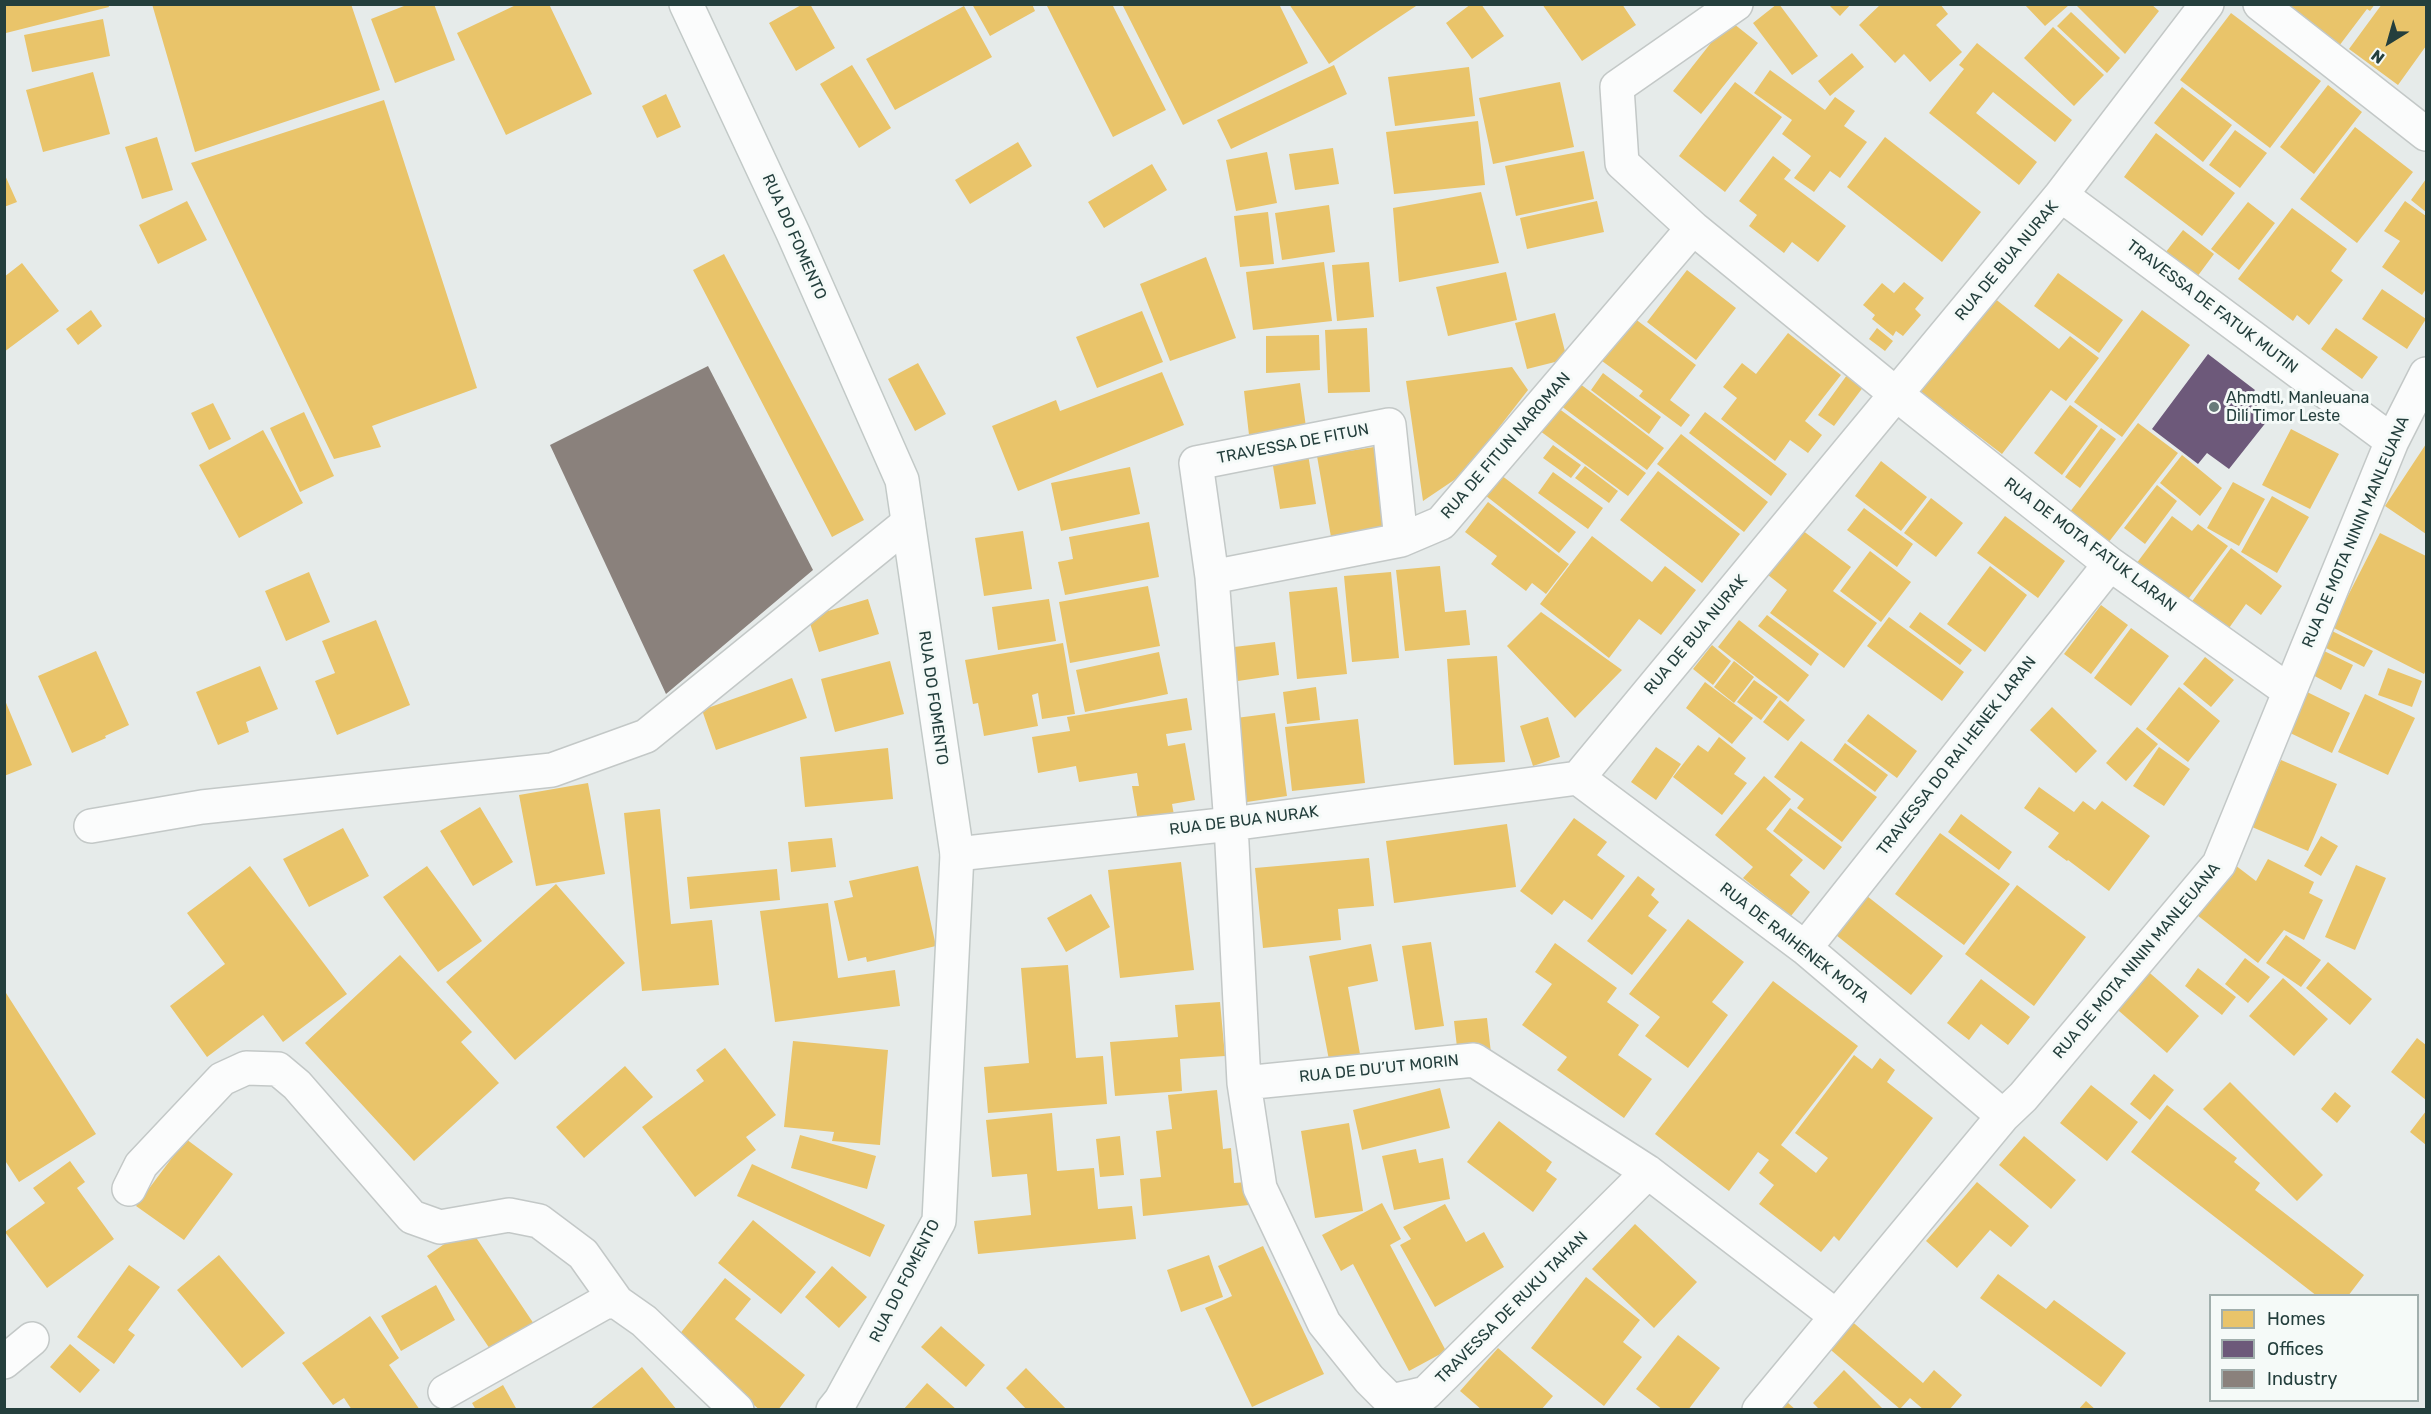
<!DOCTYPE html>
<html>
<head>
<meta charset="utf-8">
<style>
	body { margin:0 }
	#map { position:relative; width:2431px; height:1414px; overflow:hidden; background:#e6ebea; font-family:Rubik,sans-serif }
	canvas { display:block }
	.frame { position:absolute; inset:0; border:6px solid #243f3d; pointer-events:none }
	.legend { position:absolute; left:2209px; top:1294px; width:210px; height:108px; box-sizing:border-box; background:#f5faf8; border:2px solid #a1afad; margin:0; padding:8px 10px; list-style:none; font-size:18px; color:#243f3d }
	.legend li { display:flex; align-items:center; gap:12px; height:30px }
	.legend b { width:30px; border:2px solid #a1afad }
	.north { position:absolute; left:2359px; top:12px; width:60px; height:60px; -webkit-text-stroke:4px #f5faf8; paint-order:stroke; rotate:217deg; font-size:16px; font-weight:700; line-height:24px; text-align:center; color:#243f3d }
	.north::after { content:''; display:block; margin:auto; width:21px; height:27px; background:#243f3d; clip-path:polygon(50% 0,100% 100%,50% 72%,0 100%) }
</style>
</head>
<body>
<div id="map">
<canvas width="2431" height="1414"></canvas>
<div class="frame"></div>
<ul class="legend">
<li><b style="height:16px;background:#e9c46a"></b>Homes</li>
<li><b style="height:16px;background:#6d597a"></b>Offices</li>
<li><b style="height:16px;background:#8a817c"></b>Industry</li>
</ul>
<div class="north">N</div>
</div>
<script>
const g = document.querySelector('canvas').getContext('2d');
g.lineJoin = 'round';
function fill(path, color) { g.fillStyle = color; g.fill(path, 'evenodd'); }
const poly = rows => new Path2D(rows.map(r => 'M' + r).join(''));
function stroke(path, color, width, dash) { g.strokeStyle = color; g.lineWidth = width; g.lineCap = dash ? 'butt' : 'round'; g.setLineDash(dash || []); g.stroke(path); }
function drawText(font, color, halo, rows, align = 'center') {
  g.font = font + ' Rubik,sans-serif'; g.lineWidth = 6; g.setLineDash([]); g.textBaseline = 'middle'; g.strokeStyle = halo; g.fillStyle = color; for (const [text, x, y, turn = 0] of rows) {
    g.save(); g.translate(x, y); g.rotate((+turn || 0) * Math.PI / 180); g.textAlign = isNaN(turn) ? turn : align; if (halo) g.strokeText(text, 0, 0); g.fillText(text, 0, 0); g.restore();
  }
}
const homes = poly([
	[4,4,108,4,109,7,6,33],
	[152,4,351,4,380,90,195,152],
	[409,4,434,4,455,60,395,83,371,19],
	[518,4,549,4,592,94,506,135,457,33],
	[803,4,810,4,835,48,796,71,769,23],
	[972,4,1032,4,1035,11,990,36],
	[1046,4,1112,4,1166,110,1113,137],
	[1122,4,1279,4,1308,63,1183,125],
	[1289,4,1419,4,1329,64],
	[1471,4,1481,4,1504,36,1472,59,1446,23],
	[1542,4,1622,4,1636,25,1582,61],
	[1777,4,1779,4,1818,56,1792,75,1753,23],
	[1828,4,1851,4,1840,16],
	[1881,4,1940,4,1948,14,1936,25,1962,52,1930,82,1904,54,1895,63,1859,25],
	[2078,4,2151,4,2159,11,2125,54,2077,6],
	[2284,4,2375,4,2370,11,2367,9,2339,46],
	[2382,4,2426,4,2426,46,2398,85,2349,49],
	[2025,5,2069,5,2045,26],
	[964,6,992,57,895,110,866,59],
	[2071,12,2120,58,2107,73,2057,26],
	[2231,13,2321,81,2270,148,2180,80],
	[103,19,110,56,32,72,24,35],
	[1729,20,1758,43,1701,114,1673,91],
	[2053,27,2104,75,2074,106,2024,58],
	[1977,43,2072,120,2055,142,1993,92,1976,113,2037,162,2019,185,1929,113,1964,69,1959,65],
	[1852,53,1864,67,1830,96,1818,81],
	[852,65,891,128,859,148,820,84],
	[1334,65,1347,94,1231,149,1217,120],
	[1469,67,1475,116,1395,126,1388,77],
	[1770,70,1825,110,1835,97,1855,111,1844,126,1867,142,1840,178,1830,171,1814,192,1794,178,1811,156,1782,134,1792,120,1754,93],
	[93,72,110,134,43,152,26,90],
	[1560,82,1574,147,1493,164,1479,98],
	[1735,82,1782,117,1725,192,1679,156],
	[2328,85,2362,112,2314,174,2280,147],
	[2182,87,2232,125,2203,162,2154,123],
	[666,94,681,127,657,138,642,106],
	[384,100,477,388,372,426,381,447,334,459,191,163],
	[1478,121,1485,185,1394,194,1386,132],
	[2355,127,2413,172,2357,243,2300,199],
	[2235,130,2267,153,2240,188,2209,165],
	[2156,133,2235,193,2202,236,2124,177],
	[157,137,173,190,142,199,125,147],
	[1885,137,1981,212,1942,262,1847,187],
	[1018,142,1032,166,970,204,955,180],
	[1333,148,1339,184,1295,190,1289,154],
	[1584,151,1594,199,1516,216,1505,166],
	[1267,152,1277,203,1236,211,1226,160],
	[1773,156,1791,170,1784,179,1846,226,1818,262,1792,242,1784,253,1749,226,1757,215,1739,201],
	[1152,164,1167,190,1104,228,1088,202],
	[4,173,17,202,4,207],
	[2426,179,2426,212,2411,200],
	[1481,192,1499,263,1399,282,1393,208],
	[187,201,207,240,158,264,139,225],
	[1597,201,1604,232,1527,249,1520,218],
	[2405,201,2426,216,2426,289,2422,295,2382,267,2400,241,2384,231],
	[2248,202,2275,223,2239,270,2211,249],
	[1329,205,1335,252,1282,260,1275,213],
	[2292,208,2347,249,2331,271,2343,280,2309,325,2297,315,2293,321,2238,279],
	[1268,212,1274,264,1240,267,1234,216],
	[2183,230,2214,254,2194,281,2162,257],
	[724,254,864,520,832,537,693,270],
	[1206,257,1236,338,1170,361,1140,284],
	[1324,262,1332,321,1253,330,1246,272],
	[1369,262,1374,317,1337,321,1332,265],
	[22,263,59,311,4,352,4,277],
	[1687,270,1736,308,1696,360,1647,322],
	[1506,272,1517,320,1448,336,1436,287],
	[2058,273,2123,320,2099,353,2034,306],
	[1904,282,1924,298,1915,309,1921,315,1903,336,1896,331,1893,336,1872,319,1875,315,1863,305,1882,283,1894,293],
	[2382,289,2426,319,2407,349,2362,319],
	[1989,294,2059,349,2070,336,2099,358,2066,401,2051,390,2002,454,1917,389],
	[91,310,102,326,78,345,66,329],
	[2142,310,2190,345,2122,437,2074,402],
	[1142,311,1163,362,1097,388,1076,337],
	[1555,313,1567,359,1527,369,1515,323],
	[1634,318,1696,365,1670,400,1690,415,1681,427,1639,396,1643,391,1602,361],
	[1367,328,1370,392,1328,393,1325,330],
	[1877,328,1893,341,1885,351,1869,339],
	[2336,328,2378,357,2362,379,2321,349],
	[1788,333,1841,375,1805,421,1822,435,1808,453,1790,440,1775,461,1721,419,1737,398,1723,387,1742,363,1756,374],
	[1319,335,1320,370,1266,373,1266,336],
	[918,363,946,414,915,431,888,379],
	[1512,367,1528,390,1463,474,1423,501,1406,381],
	[1162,372,1184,425,1018,491,992,426,1056,400,1060,411],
	[1603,373,1661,417,1649,434,1591,390],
	[1847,375,1864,386,1834,426,1818,415],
	[1575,380,1664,448,1647,470,1557,403],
	[1300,383,1306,427,1249,435,1244,391],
	[213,403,231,439,209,450,191,413],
	[1554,405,1646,473,1628,496,1536,428],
	[2070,405,2098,426,2062,475,2034,453],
	[304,412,334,476,300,492,270,428],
	[1705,412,1787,474,1771,496,1689,433],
	[2138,423,2178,453,2108,543,2069,513],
	[2101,428,2116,439,2080,488,2065,477],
	[2291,429,2339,454,2310,509,2262,485],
	[263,430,303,503,239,538,199,465],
	[1681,434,1768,502,1744,532,1657,464],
	[2426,444,2426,534,2385,506],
	[1553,445,1581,465,1571,478,1543,458],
	[1374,447,1387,529,1331,537,1317,456],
	[1308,454,1316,504,1280,509,1272,460],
	[2182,455,2222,488,2200,516,2160,483],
	[1881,461,1927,497,1901,531,1855,496],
	[1585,466,1618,491,1609,503,1575,478],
	[1130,467,1140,514,1061,531,1051,483],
	[1658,471,1740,534,1702,583,1620,520],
	[1497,472,1576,532,1559,553,1481,492],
	[1553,472,1603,508,1588,529,1538,493],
	[2233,482,2265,499,2239,546,2207,528],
	[2157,485,2177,501,2145,544,2124,528],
	[2272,496,2309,517,2277,573,2241,552],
	[1931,498,1963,523,1936,557,1904,533],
	[1488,502,1569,564,1546,594,1532,583,1526,591,1491,564,1497,556,1465,532],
	[1864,508,1913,544,1897,567,1847,530],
	[2005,516,2065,561,2038,598,1977,553],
	[2172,516,2192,531,2198,524,2228,546,2183,606,2133,568],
	[1149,522,1159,577,1065,595,1058,562,1073,559,1069,537],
	[1802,530,1851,567,1833,591,1877,623,1844,668,1770,613,1787,590,1768,575],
	[1023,531,1032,589,984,596,975,538],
	[2380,533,2426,556,2426,670,2424,674,2332,627],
	[1592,536,1652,582,1665,566,1696,590,1661,635,1639,619,1609,658,1540,604],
	[2231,548,2282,586,2261,615,2246,604,2222,638,2185,611],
	[1870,551,1911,582,1881,622,1840,591],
	[1440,566,1445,612,1466,610,1470,645,1405,651,1396,570],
	[1990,566,2027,595,1985,652,1947,624],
	[309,572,330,622,286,641,265,591],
	[1391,572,1399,658,1352,662,1344,576],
	[1148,586,1160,646,1070,663,1059,602],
	[1337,587,1347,674,1297,679,1289,592],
	[868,599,879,634,819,652,808,617],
	[1049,599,1056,641,998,650,992,607],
	[2101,605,2128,625,2091,674,2064,654],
	[1541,612,1622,670,1575,718,1507,646],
	[1920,612,1972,650,1960,665,1909,627],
	[1767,615,1819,654,1811,666,1758,626],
	[1889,617,1964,672,1942,701,1867,646],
	[376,620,410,705,337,735,315,681,335,673,322,641],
	[1739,620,1809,675,1788,702,1718,647],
	[2131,628,2169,656,2131,706,2094,678],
	[2332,631,2373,651,2364,667,2324,647],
	[1275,642,1279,675,1231,682,1226,648],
	[1063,643,1075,714,1042,719,1038,693,1032,695,1038,726,984,736,978,703,973,704,965,660],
	[1712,645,1731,661,1713,685,1693,669],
	[2318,648,2353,665,2341,690,2307,672],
	[96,651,129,725,105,736,106,738,72,753,38,676],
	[1159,652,1168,694,1085,712,1076,670],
	[1497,656,1505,762,1454,765,1447,659],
	[2205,657,2234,680,2211,707,2183,684],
	[890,661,904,714,835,732,821,679],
	[1734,661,1754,677,1734,703,1714,687],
	[260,666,278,709,246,722,249,732,218,745,196,692],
	[2388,668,2422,681,2412,707,2378,695],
	[792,678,807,718,716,750,702,710],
	[1754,680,1778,697,1761,720,1737,702],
	[1705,682,1753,718,1732,744,1686,708],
	[1316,687,1320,720,1287,724,1283,692],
	[2179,687,2220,721,2188,762,2146,729],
	[2305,691,2350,713,2332,753,2286,731],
	[2365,694,2415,718,2388,775,2338,752],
	[4,698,32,765,4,776],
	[1187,698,1192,730,1166,734,1168,746,1185,743,1195,800,1172,804,1174,815,1138,821,1132,786,1139,786,1137,773,1079,782,1076,766,1038,773,1032,737,1070,731,1067,717],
	[1780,700,1805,720,1788,741,1763,722],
	[2052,707,2097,751,2076,773,2030,730],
	[1275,713,1287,796,1247,802,1236,718],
	[1868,714,1917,751,1897,778,1847,741],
	[1548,717,1560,757,1533,766,1520,726],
	[1358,719,1365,783,1292,791,1285,727],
	[2137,727,2158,744,2126,781,2106,763],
	[1719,737,1746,758,1734,774,1747,783,1722,815,1673,777,1698,745,1708,752],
	[1801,741,1877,797,1842,842,1797,808,1804,799,1774,777],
	[1845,743,1888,775,1875,792,1833,760],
	[1656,747,1681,764,1656,800,1631,782],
	[2159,747,2190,769,2164,806,2133,786],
	[888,748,893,799,805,807,800,757],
	[2281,760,2337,784,2308,851,2252,827],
	[1764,776,1791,799,1766,829,1803,860,1790,875,1810,892,1791,916,1743,878,1753,867,1715,835],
	[588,783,605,874,536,886,519,795],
	[2039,787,2074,812,2083,801,2095,810,2102,801,2150,836,2109,891,2068,860,2067,861,2048,847,2059,833,2024,808],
	[480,807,513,862,473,886,440,831],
	[1790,808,1842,847,1824,870,1773,831],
	[660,809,671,924,712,920,719,985,642,991,624,813],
	[1961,814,2012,852,1999,870,1948,832],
	[1574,818,1607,842,1597,855,1625,876,1592,920,1564,900,1552,915,1520,891],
	[1507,824,1516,887,1394,903,1386,841],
	[343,828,369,876,309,907,283,859],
	[1940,833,2010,884,1964,945,1895,894],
	[2321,836,2338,846,2321,876,2304,866],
	[832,838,836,867,791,872,788,842],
	[1369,858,1374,906,1338,909,1341,940,1263,948,1255,868],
	[2268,859,2314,882,2309,893,2323,900,2304,940,2284,930,2258,963,2197,915,2235,865,2256,881],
	[1181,862,1194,970,1120,978,1108,870],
	[2356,865,2386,878,2355,950,2325,937],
	[250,866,347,994,283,1042,263,1015,207,1057,170,1006,225,964,187,913],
	[427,866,482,941,438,972,383,897],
	[918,866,936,946,867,962,866,957,848,961,834,901,853,897,849,881],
	[777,869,780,900,690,909,687,877],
	[1638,876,1655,889,1651,895,1659,902,1648,916,1667,930,1632,975,1587,941],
	[556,884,625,963,515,1060,446,982],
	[2017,885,2086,937,2034,1006,1965,954],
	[1091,894,1110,927,1066,952,1047,918],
	[1867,896,1943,956,1911,995,1836,935],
	[828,903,838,978,895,970,900,1006,775,1022,760,911],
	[1688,919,1744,962,1712,1002,1728,1015,1688,1068,1645,1036,1660,1017,1629,994],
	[2286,935,2321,960,2301,987,2266,963],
	[1431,942,1444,1026,1415,1030,1402,946],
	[1555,943,1617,988,1607,1002,1639,1025,1618,1055,1652,1079,1624,1118,1557,1070,1567,1057,1522,1025,1552,984,1535,972],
	[1371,944,1378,981,1348,987,1360,1054,1329,1060,1309,956],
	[400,955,472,1032,461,1042,499,1083,414,1161,305,1043],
	[2245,958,2270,977,2248,1003,2225,984],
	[2328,962,2372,999,2350,1025,2306,988],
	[1068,965,1076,1058,1103,1056,1107,1104,988,1113,984,1067,1029,1063,1021,968],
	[2143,967,2199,1016,2167,1053,2111,1004],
	[2198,968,2236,997,2222,1015,2185,986],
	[2283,978,2328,1019,2294,1056,2249,1016],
	[1981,979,2030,1017,2008,1045,1981,1024,1969,1040,1947,1023],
	[1773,981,1858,1046,1781,1145,1816,1173,1828,1158,1795,1133,1854,1055,1872,1069,1880,1058,1895,1070,1887,1082,1933,1118,1839,1241,1834,1236,1821,1252,1759,1204,1774,1185,1759,1173,1769,1160,1758,1152,1729,1191,1655,1134],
	[6,993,96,1134,19,1182,4,1159,4,995],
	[1220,1002,1225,1056,1180,1059,1182,1091,1115,1096,1110,1042,1178,1037,1175,1005],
	[1487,1018,1491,1053,1458,1056,1454,1021],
	[2417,1038,2426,1045,2426,1100,2391,1072],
	[793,1041,888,1050,880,1145,832,1141,834,1132,784,1127],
	[725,1048,776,1115,746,1137,756,1150,695,1197,642,1127,704,1081,696,1070],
	[625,1066,653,1097,584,1158,556,1127],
	[2154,1074,2174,1090,2150,1120,2130,1104],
	[2230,1082,2323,1175,2297,1201,2203,1109],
	[2091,1085,2138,1122,2107,1161,2060,1123],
	[1440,1088,1450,1128,1362,1150,1353,1110],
	[1217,1090,1223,1149,1231,1148,1234,1183,1247,1182,1249,1205,1143,1216,1140,1179,1161,1177,1156,1131,1172,1129,1168,1095],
	[2335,1092,2351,1106,2337,1123,2321,1109],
	[2167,1105,2237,1158,2234,1162,2260,1183,2255,1190,2364,1275,2348,1296,2317,1296,2131,1152],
	[2426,1111,2426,1145,2410,1132],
	[1052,1113,1057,1171,1094,1168,1098,1209,1132,1206,1136,1239,978,1254,974,1221,1031,1215,1027,1174,992,1177,986,1120],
	[1499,1121,1552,1162,1546,1171,1557,1179,1533,1212,1467,1162],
	[1349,1123,1363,1211,1315,1218,1301,1131],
	[800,1135,876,1156,867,1189,791,1168],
	[1120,1136,1124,1175,1100,1177,1096,1139],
	[2024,1136,2076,1180,2051,1209,1999,1165],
	[186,1139,233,1174,184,1240,136,1206],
	[1416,1149,1419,1163,1443,1158,1450,1199,1394,1210,1382,1156],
	[70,1161,85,1182,77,1188,114,1239,47,1288,5,1232,45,1203,33,1188],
	[752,1164,885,1225,870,1257,737,1196],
	[1977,1182,2029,1226,2011,1247,1990,1230,1957,1268,1926,1241],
	[1382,1203,1401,1239,1390,1245,1446,1351,1409,1371,1353,1264,1341,1271,1322,1235],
	[1445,1204,1466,1242,1484,1232,1504,1267,1435,1307,1400,1245,1411,1239,1403,1227],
	[753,1220,816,1272,781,1314,718,1263],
	[1635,1224,1697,1282,1654,1328,1592,1269],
	[469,1227,534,1324,492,1352,427,1256],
	[1263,1246,1324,1374,1252,1407,1205,1308,1232,1296,1218,1266],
	[219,1255,285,1333,242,1368,177,1290],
	[1209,1255,1223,1297,1181,1312,1167,1270],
	[129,1265,160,1287,128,1330,135,1335,114,1364,77,1337],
	[832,1266,867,1297,839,1328,805,1297],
	[1998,1274,2046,1309,2054,1300,2126,1353,2101,1387,1980,1298],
	[1586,1277,1640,1320,1623,1342,1642,1357,1604,1406,1531,1348],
	[725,1278,751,1299,735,1319,805,1375,778,1410,760,1410,674,1341],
	[436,1285,455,1320,401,1351,381,1316],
	[370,1316,399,1358,389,1365,420,1410,352,1410,344,1398,333,1405,302,1363],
	[1848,1318,1923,1383,1934,1370,1962,1395,1949,1410,1924,1410,1910,1398,1900,1409,1825,1345],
	[941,1326,985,1365,966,1387,921,1347],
	[1678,1335,1720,1368,1688,1410,1663,1410,1636,1389],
	[70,1344,100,1370,80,1393,50,1367],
	[1498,1348,1553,1396,1541,1410,1482,1410,1460,1391],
	[642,1367,677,1410,589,1410],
	[1026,1368,1067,1410,1027,1410,1006,1388],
	[1844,1370,1884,1410,1820,1410,1813,1403],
	[927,1383,957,1410,903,1410],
	[503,1385,517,1410,476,1410,472,1403],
	[2086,1401,2096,1410,2078,1410],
	[1787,1402,1796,1410,1780,1410]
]);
const offices = poly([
	[2208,354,2255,390,2248,399,2271,416,2229,469,2207,453,2198,464,2152,429]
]);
const industry = poly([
	[708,366,813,570,666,694,550,445]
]);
const street = poly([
	[2260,4,2426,134],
	[2061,195,2392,441],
	[1693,228,1622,163,1617,87,1736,4],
	[1212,577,1196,463,1389,425,1401,540],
	[1578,778,1805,948,2003,1116],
	[91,826,202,807,552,770,646,736,908,523],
	[957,854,1231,824,1578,778,2061,195,2207,4],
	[1805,948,2110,564],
	[1244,1083,1260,1188,1324,1323,1369,1379,1391,1401,1426,1393,1648,1172],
	[129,1189,141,1165,222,1079,246,1068,278,1069,297,1085,412,1217,440,1227,509,1215,539,1221,583,1254,617,1302],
	[1836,1316,1648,1172,1474,1060,1244,1083,1231,824,1212,577,1401,540,1441,523,1693,228,1896,394,2110,564,2289,691],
	[4,1362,32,1339],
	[445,1392,605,1302,617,1302,644,1321,737,1410],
	[1759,1410,2003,1116,2023,1097,2219,864,2392,441,2426,374]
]);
const secondary = poly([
	[686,4,793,233,902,480,957,854,939,1221,841,1400,833,1410]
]);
const markers = [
	[2214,407,6,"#687b7a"]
];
const streetNames = [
	["RUA DO FOMENTO",794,237,66],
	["RUA DE BUA NURAK",2007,261,-50],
	["TRAVESSA DE FATUK MUTIN",2212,307,37],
	["TRAVESSA DE FITUN",1293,444,-11],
	["RUA DE FITUN NAROMAN",1506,446,-49],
	["RUA DE MOTA NININ MANLEUANA",2356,532,-67],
	["RUA DE MOTA FATUK LARAN",2090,545,37],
	["RUA DE BUA NURAK",1696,635,-50],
	["RUA DO FOMENTO",933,698,82],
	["TRAVESSA DO RAI HENEK LARAN",1957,756,-52],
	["RUA DE BUA NURAK",1244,821,-7],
	["RUA DE RAIHENEK MOTA",1794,943,38],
	["RUA DE MOTA NININ MANLEUANA",2137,961,-50],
	["RUA DE DU’UT MORIN",1379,1069,-6],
	["RUA DO FOMENTO",905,1281,-63],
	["TRAVESSA DE RUKU TAHAN",1512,1308,-45]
];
const poiNames = [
	["Ahmdtl, Manleuana",2226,398],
	["Dili Timor Leste",2226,416]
];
fill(homes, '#e9c46a');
fill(offices, '#6d597a');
fill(industry, '#8a817c');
stroke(street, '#c3c8c7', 36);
stroke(secondary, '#c2c9c7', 36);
stroke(street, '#fbfcfc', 33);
stroke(secondary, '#fbfcfc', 33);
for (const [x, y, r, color] of markers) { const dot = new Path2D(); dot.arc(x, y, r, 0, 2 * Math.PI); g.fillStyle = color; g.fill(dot); stroke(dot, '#f5faf8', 2); }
drawText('16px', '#243f3d', '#f5faf8', streetNames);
drawText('16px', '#243f3d', '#f5faf8', poiNames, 'left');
</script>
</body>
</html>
